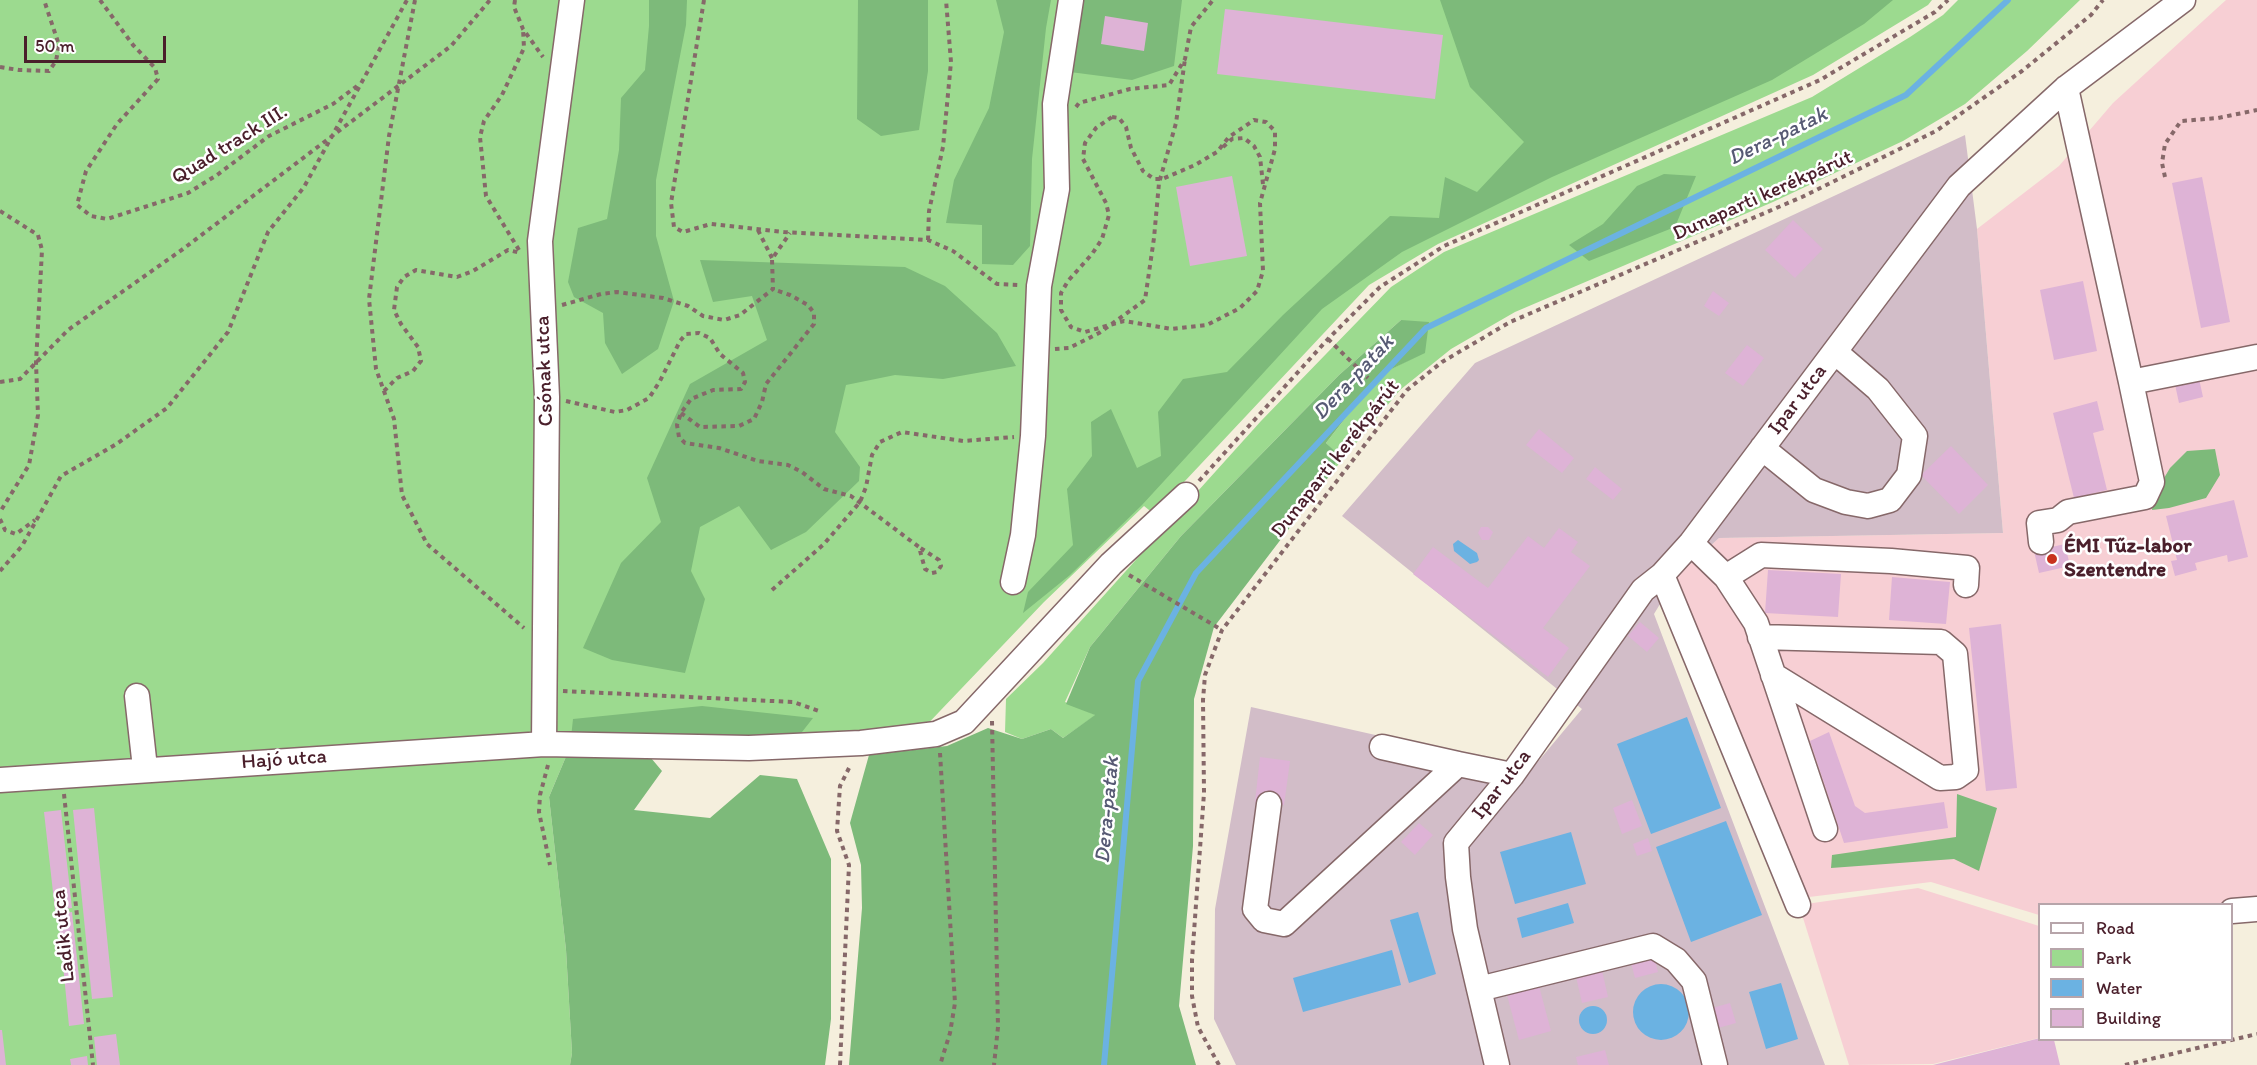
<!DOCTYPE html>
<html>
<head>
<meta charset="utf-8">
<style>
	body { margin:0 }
	#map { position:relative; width:2257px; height:1065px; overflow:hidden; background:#f5efdd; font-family:Itim,sans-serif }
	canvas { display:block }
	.legend { position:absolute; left:2038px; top:903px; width:195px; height:138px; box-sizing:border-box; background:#fff; border:2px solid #b7a5aa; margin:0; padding:8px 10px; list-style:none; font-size:18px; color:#4a1f2b }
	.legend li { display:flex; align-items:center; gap:12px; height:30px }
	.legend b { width:30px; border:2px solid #b7a5aa }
	.scale { position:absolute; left:24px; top:36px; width:142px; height:27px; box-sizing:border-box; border:3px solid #4a1f2b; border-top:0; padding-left:8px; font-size:18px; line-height:21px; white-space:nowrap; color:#4a1f2b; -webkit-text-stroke:4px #fff; paint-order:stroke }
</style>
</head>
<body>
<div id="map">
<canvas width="2257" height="1065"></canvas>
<ul class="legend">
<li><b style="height:8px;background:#fff"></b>Road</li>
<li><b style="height:16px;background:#9cda8f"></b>Park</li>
<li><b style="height:16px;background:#6bb2e2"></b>Water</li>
<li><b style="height:16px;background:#deb3d6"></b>Building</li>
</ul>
<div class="scale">50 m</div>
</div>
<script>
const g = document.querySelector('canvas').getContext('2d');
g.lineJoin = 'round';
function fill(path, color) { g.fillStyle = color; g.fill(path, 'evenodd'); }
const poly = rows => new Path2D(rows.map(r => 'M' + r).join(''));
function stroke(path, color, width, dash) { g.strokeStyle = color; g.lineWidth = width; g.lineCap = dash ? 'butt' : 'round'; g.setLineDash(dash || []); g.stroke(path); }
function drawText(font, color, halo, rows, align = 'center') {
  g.font = font + ' Itim,sans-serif'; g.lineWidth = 5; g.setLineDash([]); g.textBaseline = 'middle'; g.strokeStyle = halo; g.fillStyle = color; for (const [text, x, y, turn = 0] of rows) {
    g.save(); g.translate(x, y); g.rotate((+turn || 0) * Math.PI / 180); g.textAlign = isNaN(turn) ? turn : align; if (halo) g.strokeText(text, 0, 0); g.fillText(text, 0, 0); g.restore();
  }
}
const built = poly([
	[2226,0,2257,0,2257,902,2221,904,2040,904,2039,915,1931,882,1801,898,1677,576,1719,538,2003,533,1977,229,2059,166,2113,103],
	[1918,888,2039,926,2039,1038,1933,1064,1849,1065,1799,905]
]);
const industrial = poly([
	[1965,135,1977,229,2003,533,1719,538,1677,576,1654,614,1825,1065,1236,1065,1214,1019,1215,909,1251,707,1531,770,1582,709,1342,516,1475,363]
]);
const green = poly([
	[0,0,567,0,534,249,539,739,570,747,549,797,566,950,572,1053,570,1065,0,1065],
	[584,0,1932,0,1928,5,1813,75,1438,244,1369,285,1154,514,1144,506,1044,602,919,733,549,738,549,266],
	[1958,0,2080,0,2027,51,1965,104,1903,141,1773,202,1515,312,1451,349,1400,390,1333,471,1337,454,1326,443,1379,375,1425,352,1401,320,1339,375,1181,536,1090,647,1065,702,1096,715,1063,738,1051,729,1022,739,1005,732,1006,699,1043,663,1261,421,1391,287,1444,252,1812,97,1910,37,1943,15]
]);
const forest = poly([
	[649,0,687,0,686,25,656,180,656,236,674,301,658,349,622,374,605,343,603,313,574,297,568,282,578,228,607,219,619,150,621,98,645,70,649,26],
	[858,0,928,0,928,71,919,130,881,136,857,119],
	[996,0,1051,0,1046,28,1032,159,1030,246,1013,265,982,264,982,225,946,223,954,180,989,108,1004,32],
	[1081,0,1182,0,1174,66,1132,80,1070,72],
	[1440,0,1893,0,1864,24,1772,80,1552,177,1402,252,1322,309,1142,505,1070,575,1023,613,1028,592,1073,545,1067,489,1092,456,1091,422,1111,409,1137,468,1161,456,1158,412,1183,379,1227,372,1283,315,1390,216,1439,218,1445,177,1477,192,1524,142,1470,87],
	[1664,174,1696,176,1675,227,1589,261,1569,245,1603,224,1637,186],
	[700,260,905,267,945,286,997,333,1016,366,943,379,895,375,846,385,835,432,860,467,859,481,806,532,771,550,739,506,700,527,691,571,705,599,685,673,612,660,583,648,621,563,661,522,647,478,690,384,767,340,752,296,713,302],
	[1401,320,1429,322,1425,353,1379,375,1326,443,1338,454,1333,471,1214,627,1194,699,1193,846,1179,1006,1196,1065,849,1065,862,908,861,865,850,823,869,755,947,746,988,728,1022,739,1051,729,1063,738,1095,715,1066,704,1090,647,1181,536,1339,375],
	[2215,449,2220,475,2206,498,2169,508,2152,510,2154,495,2170,468,2187,451],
	[702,706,813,718,791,746,640,745,662,771,634,810,710,818,760,775,797,779,831,859,831,1019,825,1065,570,1065,572,1053,566,950,549,797,570,747,573,719],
	[1957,794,1997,808,1979,871,1954,859,1831,868,1832,855,1956,837]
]);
const water = poly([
	[1458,540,1477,553,1479,560,1477,562,1470,564,1454,551,1453,544],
	[1687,717,1721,808,1651,834,1617,744],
	[1726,821,1762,915,1691,942,1656,847],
	[1571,832,1586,884,1515,904,1500,852],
	[1568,903,1574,923,1522,938,1517,918],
	[1418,912,1436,974,1409,983,1390,920],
	[1392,950,1401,985,1303,1012,1293,978],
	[1781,983,1798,1039,1766,1049,1749,992],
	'1633 1012a28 28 0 1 1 56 0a28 28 0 1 1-56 0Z',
	'1579 1020a14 14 0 1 1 28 0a14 14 0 1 1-28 0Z'
]);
const stream = poly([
	[1104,1065,1138,681,1196,573,1426,328,1906,95,2008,0]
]);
const building = poly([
	[1225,9,1443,35,1435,99,1217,74],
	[1105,16,1148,23,1144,51,1101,44],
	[1232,176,1247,256,1190,266,1176,187],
	[2202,177,2230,322,2201,328,2172,183],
	[1793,220,1823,249,1795,278,1765,250],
	[2083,281,2097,351,2054,360,2040,290],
	[1713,291,1729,303,1719,316,1704,306],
	[1747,345,1764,358,1743,386,1725,373],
	[2198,374,2203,397,2179,403,2174,380],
	[2097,401,2104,430,2093,433,2107,490,2074,498,2053,413],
	[1539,429,1574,458,1562,473,1526,445],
	[1951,446,1988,485,1959,514,1921,475],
	[1595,467,1622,489,1613,500,1586,479],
	[2234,500,2248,557,2228,562,2227,555,2195,563,2197,570,2175,576,2171,561,2177,560,2166,516],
	[1481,527,1488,527,1493,532,1489,540,1482,540,1478,533],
	[1559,528,1578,542,1571,552,1590,566,1543,628,1569,648,1548,677,1413,574,1433,547,1488,588,1528,536,1544,548],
	[2065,544,2070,566,2039,573,2034,551],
	[1768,570,1841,574,1838,617,1765,613],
	[1892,577,1950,582,1946,624,1889,620],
	[1640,622,1659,638,1647,652,1628,636],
	[2001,624,2017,788,1986,791,1969,628],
	[1829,732,1855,806,1865,813,1944,802,1948,828,1844,843,1810,741],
	[1260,757,1290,761,1284,805,1255,802],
	[1632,800,1642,826,1622,834,1613,808],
	[94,808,113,997,92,999,73,810],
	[61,810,72,908,55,910,44,812],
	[1419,823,1433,835,1415,855,1401,842],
	[1648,838,1652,851,1637,856,1633,844],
	[72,912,84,1024,69,1026,58,914],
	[1653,953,1658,972,1635,978,1630,959],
	[1601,966,1608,997,1582,1003,1575,972],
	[1539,986,1551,1031,1519,1040,1507,995],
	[1730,1003,1736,1023,1718,1028,1712,1008],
	[0,1030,2,1030,6,1065,0,1065],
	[116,1034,120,1065,97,1065,94,1037],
	[2040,1038,2054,1040,2060,1065,1933,1065],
	[1605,1050,1609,1065,1578,1065,1576,1057],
	[87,1056,88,1065,71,1065,70,1059]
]);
const path = poly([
	[100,0,133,45,155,68,158,79,117,124,86,171,77,205,91,216,107,219,188,193,217,175,269,136,333,104,357,86],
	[415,0,389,136,369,299,376,369,394,419,402,495,427,544,524,628],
	[515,0,514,7,523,29,543,57],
	[704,0,671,203,674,227,683,232,711,224,784,232,928,240,953,251,997,284,1020,285],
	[0,67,19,70,49,71,56,61,59,45,44,0],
	[1076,107,1079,103,1130,89,1169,85,1185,59,1191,27,1213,0],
	[1112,117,1119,118,1126,127,1131,148,1143,171,1154,179,1162,179,1195,165,1217,152,1229,137,1254,120,1266,122,1275,131,1275,149,1260,203,1263,271,1257,291,1240,308,1207,325,1172,329,1124,321,1085,332,1071,327,1061,310,1061,293,1068,281,1092,254,1102,239,1109,215,1106,203,1083,159,1085,143,1096,128,1112,117],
	[1223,147,1232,139,1244,138,1254,146,1260,157,1263,184],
	[2165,177,2162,163,2165,144,2181,121,2218,118,2257,110],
	[0,211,38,235,42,250,36,363,38,415,29,465,0,512],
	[758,230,772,258],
	[928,240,929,211,943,147,951,62,946,0],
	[519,250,486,196,480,137,484,121,502,95,524,48,523,29],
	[562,305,601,294,617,292,663,298,688,306,703,316,724,320,740,315,773,289,772,259,790,233],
	[1328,339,1368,378],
	[1055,349,1069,348,1099,333,1145,300,1154,238,1159,183,1176,123,1185,59],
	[0,382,20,379,68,330,183,249,451,46,490,0],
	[384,391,397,378,413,371,421,361,418,347,401,324,394,310,397,287,404,277,416,270,457,277,473,271,508,250,521,253],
	[566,401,615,412,627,410,649,398,660,381,680,341,686,334,699,333,710,338,720,354,743,373,745,382,741,389,713,390,691,399,681,413,677,425,679,437,685,443,719,448,758,461,788,465,802,472,824,489,851,496,919,547,925,569,932,573,937,572,941,566,939,560,919,547],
	[681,413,700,427,739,426,754,419,762,402,766,384,814,324,814,313,808,305,790,295,773,289],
	[1199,481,1328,339,1380,287,1444,246,1820,80,1935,12,1948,0],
	[0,519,5,530,16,534,35,520],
	[0,571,22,546,61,476,115,445,167,408,228,332,268,232,304,187,407,0],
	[1129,575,1222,630],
	[772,590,824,544,860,502,866,487,872,455,880,442,902,432,963,441,1014,437],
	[563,691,793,702,822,712],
	[992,721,998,1027,994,1065],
	[940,753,955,1003,950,1033,940,1065],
	[548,765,540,795,539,812,550,865],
	[64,794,93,1065],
	[840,1065,849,865,837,831,840,786,851,764],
	[1219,1065,1198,1027,1192,996,1192,960,1204,793,1203,700,1205,675,1222,630,1407,390,1442,362,1510,322,1802,197,1936,131,2022,71,2091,15,2103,0],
	[2125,1065,2257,1034]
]);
const minor = poly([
	[2066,88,2131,382,2257,357],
	[1762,448,1814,490,1846,502,1868,506,1890,500,1909,475,1915,436,1878,389,1835,352],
	[2041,542,2039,523,2058,520,2068,512,2145,497,2152,482,2131,382],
	[1691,543,1726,577,1756,623,1825,829],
	[1662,575,1798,905],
	[1726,577,1761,555,1891,561,1967,568,1966,585],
	[1013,582,1023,535,1033,436,1039,286,1057,189,1055,104,1071,0],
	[1760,637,1941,642,1955,654,1966,770,1956,777,1940,778,1773,675],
	[137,696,145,768],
	[544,744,547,397,540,241,572,0],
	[1382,747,1458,764],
	[0,780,544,744,749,748,861,743,936,734,964,722,1111,564,1186,495],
	[1269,804,1255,909,1264,920,1284,924,1458,764,1512,775],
	[2232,911,2257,909],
	[1479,989,1465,929,1458,877,1456,843,1512,775,1643,590,1662,575,1691,543,1959,186,2066,88,2183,0],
	[1497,1065,1479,989,1653,946,1676,960,1694,981,1715,1065]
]);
const markers = [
	[2052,559,6,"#c8321e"]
];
const streetNames = [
	["Quad track III.",230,145,-32],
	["Dunaparti kerékpárút",1763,196,-24],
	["Csónak utca",545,371,-92],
	["Ipar utca",1798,400,-53],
	["Dunaparti kerékpárút",1336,459,-52],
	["Hajó utca",284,760,-4],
	["Ipar utca",1502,785,-52],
	["Ladik utca",64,936,-96]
];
const poiNames = [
	["ÉMI Tűz-labor",2064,547],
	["Szentendre",2064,571]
];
const waterNames = [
	["Dera-patak",1778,137,-26],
	["Dera-patak",1354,378,-47],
	["Dera-patak",1108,810,-85]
];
fill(built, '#f7cfd4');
fill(industrial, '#d2bdc8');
fill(green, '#9cda8f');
fill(forest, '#7dba7a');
fill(water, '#6bb2e2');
stroke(stream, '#6bb2e2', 6);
fill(building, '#deb3d6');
stroke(minor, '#866869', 27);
stroke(path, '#866869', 4, [4.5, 4.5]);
stroke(minor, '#fff', 24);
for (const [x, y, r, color] of markers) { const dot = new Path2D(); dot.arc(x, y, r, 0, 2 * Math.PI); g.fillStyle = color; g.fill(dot); stroke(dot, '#fff', 2); }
drawText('21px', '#4a1f2b', '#fff', streetNames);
drawText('bold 21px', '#4a1f2b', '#fff', poiNames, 'left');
drawText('italic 22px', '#575a74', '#fff', waterNames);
</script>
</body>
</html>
